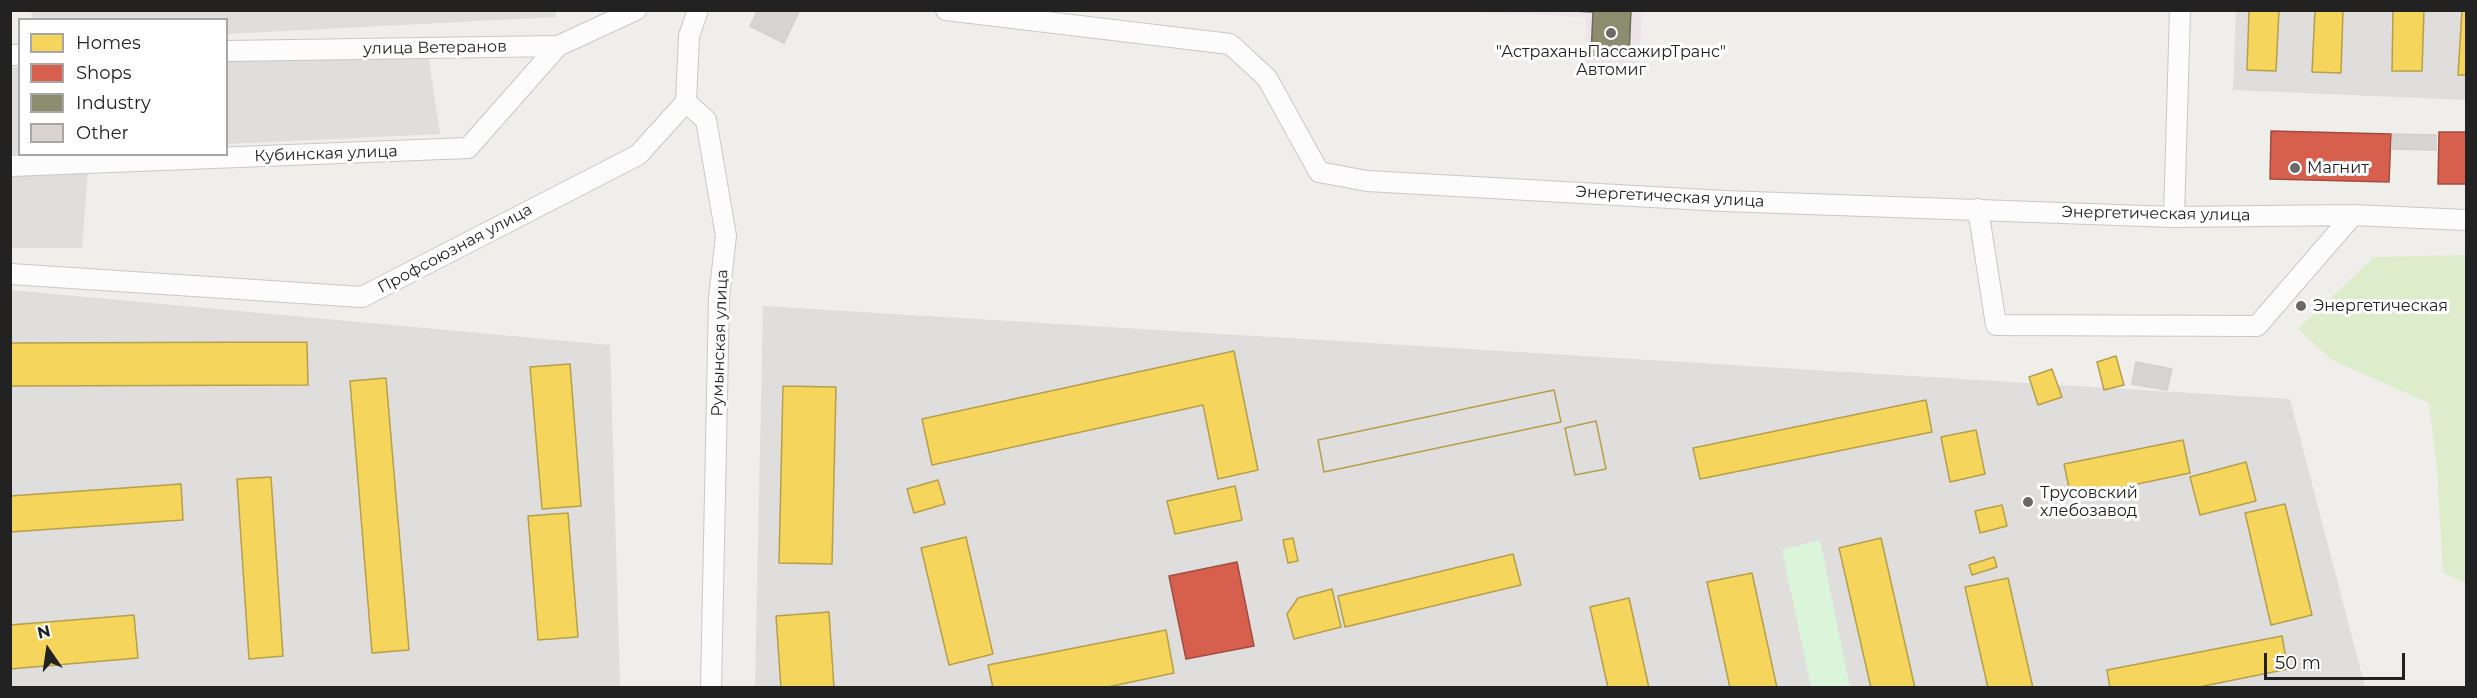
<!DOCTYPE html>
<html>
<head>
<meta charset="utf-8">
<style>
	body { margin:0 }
	#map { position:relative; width:2477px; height:698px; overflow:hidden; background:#f0eeeb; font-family:Montserrat,sans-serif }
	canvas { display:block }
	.frame { position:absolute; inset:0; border:12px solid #222; pointer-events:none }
	.legend { position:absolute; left:18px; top:18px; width:210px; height:138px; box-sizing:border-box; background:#fff; border:2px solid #a7a7a7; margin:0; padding:8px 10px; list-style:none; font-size:18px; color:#222 }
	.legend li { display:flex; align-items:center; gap:12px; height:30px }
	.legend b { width:30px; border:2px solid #a7a7a7 }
	.north { position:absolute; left:18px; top:620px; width:60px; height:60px; -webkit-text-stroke:4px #fff; paint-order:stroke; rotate:347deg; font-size:16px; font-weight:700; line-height:24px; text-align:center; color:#222 }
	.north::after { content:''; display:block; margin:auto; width:21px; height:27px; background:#222; clip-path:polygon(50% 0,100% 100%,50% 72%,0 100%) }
	.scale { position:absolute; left:2264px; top:653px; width:141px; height:27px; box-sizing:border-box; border:3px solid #222; border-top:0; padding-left:8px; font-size:18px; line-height:21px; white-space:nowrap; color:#222; -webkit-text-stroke:4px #fff; paint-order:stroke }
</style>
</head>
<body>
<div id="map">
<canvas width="2477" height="698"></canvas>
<div class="frame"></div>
<ul class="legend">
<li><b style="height:16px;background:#f6d55c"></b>Homes</li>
<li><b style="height:16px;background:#d6604d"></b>Shops</li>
<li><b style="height:16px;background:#8c8c6e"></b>Industry</li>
<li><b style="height:16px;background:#d7d4d2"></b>Other</li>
</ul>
<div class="north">N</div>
<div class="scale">50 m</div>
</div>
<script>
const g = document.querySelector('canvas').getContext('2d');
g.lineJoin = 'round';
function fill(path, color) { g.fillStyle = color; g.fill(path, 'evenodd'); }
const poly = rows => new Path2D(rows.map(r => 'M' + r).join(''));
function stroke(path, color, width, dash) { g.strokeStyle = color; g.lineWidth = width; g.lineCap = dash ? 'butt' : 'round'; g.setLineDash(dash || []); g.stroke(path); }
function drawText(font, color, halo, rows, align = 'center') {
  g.font = font + ' Montserrat,sans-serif'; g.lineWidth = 6; g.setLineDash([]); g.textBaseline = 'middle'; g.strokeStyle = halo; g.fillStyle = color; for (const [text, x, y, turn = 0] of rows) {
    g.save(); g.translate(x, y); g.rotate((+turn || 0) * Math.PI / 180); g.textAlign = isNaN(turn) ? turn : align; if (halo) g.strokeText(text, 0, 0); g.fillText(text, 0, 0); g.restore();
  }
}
const residential = poly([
	[555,10,556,17,227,34,226,20,32,20,31,11],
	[2236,11,2466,11,2466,100,2233,90],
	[428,53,440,134,227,144,226,60],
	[11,67,19,67,19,154,11,154],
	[88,170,82,248,11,248,11,175],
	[10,290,610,345,620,687,11,687],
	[763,306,2290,399,2365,687,755,688]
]);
const industrial = poly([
	[1447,11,1642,11,1639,67,1585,64,1586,17]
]);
const grass = poly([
	[2466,255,2466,583,2443,573,2437,470,2429,403,2332,360,2298,329,2374,257]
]);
const park = poly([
	[1820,540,1850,687,1811,687,1782,550]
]);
const homes = poly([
	[2249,10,2279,10,2276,71,2247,70,2249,10],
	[2315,10,2343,10,2341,73,2312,72,2315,10],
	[2393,10,2424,10,2422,71,2392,71,2393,10],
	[2462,10,2466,10,2466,75,2458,75,2462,10],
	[307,342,308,385,10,386,10,343,307,342],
	[1234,351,1258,470,1218,479,1203,405,932,465,922,419,1234,351],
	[2116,356,2124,385,2104,390,2097,362,2116,356],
	[570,364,581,506,542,509,530,367,570,364],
	[2052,369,2062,397,2038,405,2029,377,2052,369],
	[386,378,409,650,372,653,350,381,386,378],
	[783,386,836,387,832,564,779,563,783,386],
	[1554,390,1561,422,1324,472,1318,440,1554,390],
	[1554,390,1561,422,1324,472,1318,440,1554,390],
	[1926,400,1932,432,1700,479,1693,448,1926,400],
	[1596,421,1606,469,1575,475,1565,428,1596,421],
	[1596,421,1606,469,1575,475,1565,428,1596,421],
	[1976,430,1985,474,1950,482,1941,437,1976,430],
	[2183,440,2190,473,2071,498,2064,464,2183,440],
	[2246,462,2256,501,2200,515,2190,477,2246,462],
	[271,477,283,656,249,659,237,479,271,477],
	[938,480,945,504,914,513,907,489,938,480],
	[181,484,183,520,10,532,10,496,181,484],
	[1235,486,1242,520,1175,534,1167,501,1235,486],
	[2285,504,2312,615,2271,625,2245,513,2285,504],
	[2002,505,2007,526,1980,533,1975,511,2002,505],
	[568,513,578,637,538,640,528,516,568,513],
	[966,537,993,654,949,665,921,548,966,537],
	[1293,538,1298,561,1288,563,1283,540,1293,538],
	[1881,538,1915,688,1871,688,1839,548,1881,538],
	[1513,554,1521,585,1345,627,1338,596,1513,554],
	[1994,557,1997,567,1972,575,1969,565,1994,557],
	[1752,573,1777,688,1730,688,1707,582,1752,573],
	[2008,578,2033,688,1988,688,1965,587,2008,578],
	[1332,589,1341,627,1294,639,1287,614,1298,598,1332,589],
	[1629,598,1649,688,1608,688,1590,607,1629,598],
	[829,612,834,688,781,688,776,616,829,612],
	[134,615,138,658,10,669,10,625,134,615],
	[1166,630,1174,673,1103,688,993,688,988,665,1166,630],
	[2282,636,2288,669,2194,688,2110,688,2107,670,2282,636]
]);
const shops = poly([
	[2271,131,2391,134,2389,182,2270,179,2271,131],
	[2439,132,2466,132,2466,184,2438,184,2439,132],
	[1237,562,1254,646,1186,659,1169,576,1237,562]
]);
const industry = poly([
	[1551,10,1631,10,1629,56,1591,55,1593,12,1551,10]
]);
const building = poly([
	[758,10,800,10,784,43,750,26,758,10],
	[2393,134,2436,135,2436,150,2392,149,2393,134],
	[2136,362,2172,369,2167,390,2132,384,2136,362]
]);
const minor = poly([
	[698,10,689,36,686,102,706,120,726,236,719,298,711,688],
	[946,10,1230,44,1267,78,1319,172,1367,181,1724,201,2174,217,2353,215,2466,220],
	[226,51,558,46,636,10],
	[10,55,20,55],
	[10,166,468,148,558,46],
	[1978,209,1996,325,2257,326,2353,215],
	[2174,217,2180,10],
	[10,274,362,297,638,155,686,102]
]);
const markers = [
	[1611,33,6,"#6a6968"],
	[2295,168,6,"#6a6968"],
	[2301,306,6,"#6a6968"],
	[2028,502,6,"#6a6968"]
];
const streetNames = [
	["улица Ветеранов",435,48,-1],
	["Кубинская улица",326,154,-2],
	["Энергетическая улица",1670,197,3],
	["Энергетическая улица",2156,214,1],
	["Профсоюзная улица",455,249,-28],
	["Румынская улица",720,343,-88]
];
const poiNames = [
	["\"АстраханьПассажирТранс\"",1611,52,"center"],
	["Автомиг",1611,70,"center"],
	["Магнит",2307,168],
	["Энергетическая",2313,306],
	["Трусовский",2040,493],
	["хлебозавод",2040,511]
];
fill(residential, '#dfdedc');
fill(industrial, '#ede4e9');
fill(grass, '#ddeccb');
fill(park, '#daf5da');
fill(homes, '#f6d55c');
stroke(homes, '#b69f4b', 1.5);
fill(shops, '#d6604d');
stroke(shops, '#a04d40', 1.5);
fill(industry, '#8c8c6e');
stroke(industry, '#6c6c57', 1.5);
fill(building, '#d7d4d2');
stroke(building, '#d3d0cc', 1.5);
stroke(minor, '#c9c8c7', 22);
stroke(minor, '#fdfcfc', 20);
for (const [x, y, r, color] of markers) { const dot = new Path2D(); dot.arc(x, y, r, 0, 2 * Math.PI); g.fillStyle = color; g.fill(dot); stroke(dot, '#fff', 2); }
drawText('16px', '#222', '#fff', streetNames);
drawText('16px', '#222', '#fff', poiNames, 'left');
</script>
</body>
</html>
